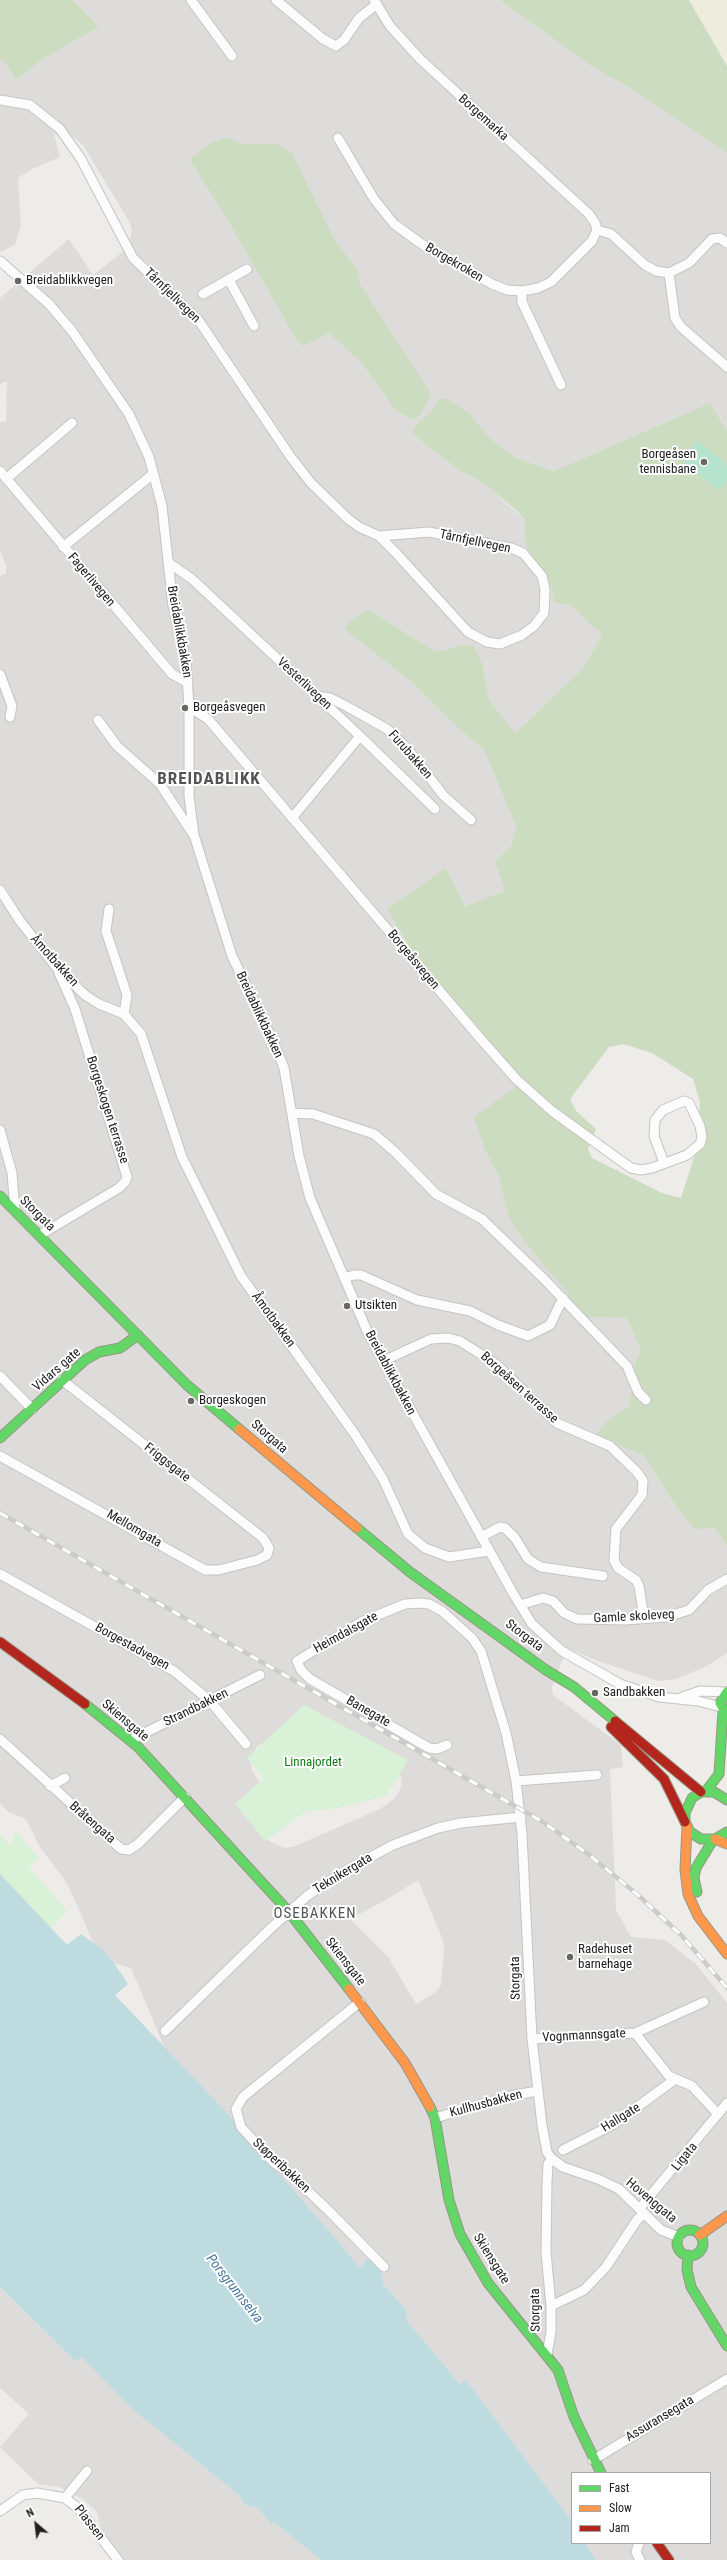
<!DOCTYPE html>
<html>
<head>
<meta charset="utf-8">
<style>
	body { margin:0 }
	#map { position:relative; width:727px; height:2560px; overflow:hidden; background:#eeece9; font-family:"Roboto Condensed",sans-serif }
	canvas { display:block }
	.legend { position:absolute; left:571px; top:2472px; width:140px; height:72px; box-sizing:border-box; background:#fff; border:1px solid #a6a6a6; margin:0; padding:5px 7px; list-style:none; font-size:12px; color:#202020 }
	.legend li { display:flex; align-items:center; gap:8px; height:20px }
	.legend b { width:20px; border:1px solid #a6a6a6 }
	.north { position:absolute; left:16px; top:2504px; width:40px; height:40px; -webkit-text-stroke:3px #fff; paint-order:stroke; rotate:332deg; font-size:11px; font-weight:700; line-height:16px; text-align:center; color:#202020 }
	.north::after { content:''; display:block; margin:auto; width:14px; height:18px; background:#202020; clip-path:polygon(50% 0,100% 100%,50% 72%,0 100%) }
</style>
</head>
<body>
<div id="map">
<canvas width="727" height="2560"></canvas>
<ul class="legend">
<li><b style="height:5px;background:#63d668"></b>Fast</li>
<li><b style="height:5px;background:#ff974d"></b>Slow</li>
<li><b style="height:5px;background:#b3261e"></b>Jam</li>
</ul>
<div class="north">N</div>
</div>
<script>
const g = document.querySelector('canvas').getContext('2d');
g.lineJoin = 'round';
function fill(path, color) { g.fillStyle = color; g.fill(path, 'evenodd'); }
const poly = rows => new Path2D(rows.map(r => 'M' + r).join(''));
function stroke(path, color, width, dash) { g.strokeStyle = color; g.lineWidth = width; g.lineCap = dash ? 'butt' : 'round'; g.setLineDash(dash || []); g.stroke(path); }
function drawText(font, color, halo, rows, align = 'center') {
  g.font = font + ' "Roboto Condensed",sans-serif'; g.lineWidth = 4; g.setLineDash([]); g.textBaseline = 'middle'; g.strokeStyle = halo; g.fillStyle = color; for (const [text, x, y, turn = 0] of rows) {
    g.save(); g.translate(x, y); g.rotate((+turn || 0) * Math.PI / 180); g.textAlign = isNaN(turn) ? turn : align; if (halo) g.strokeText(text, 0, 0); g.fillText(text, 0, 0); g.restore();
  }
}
const residential = poly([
	[73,0,500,0,591,66,630,88,727,153,727,431,710,403,554,471,514,457,489,437,469,413,432,411,417,424,412,432,427,446,459,470,485,484,525,520,525,542,545,571,551,585,554,603,571,605,602,635,582,669,515,733,489,700,483,666,436,652,368,609,344,629,410,681,457,727,484,750,516,826,511,846,495,861,505,891,465,906,446,869,387,909,411,950,476,1038,517,1086,486,1152,498,1175,507,1212,526,1244,569,1293,568,1305,580,1317,627,1318,641,1351,629,1378,633,1386,628,1407,608,1420,596,1436,643,1455,677,1508,715,1527,727,1546,727,1653,707,1666,676,1679,658,1681,601,1662,567,1648,552,1687,553,1695,621,1745,623,1767,610,1769,616,1910,631,1937,665,1940,696,1964,727,2003,727,2560,596,2560,585,2543,710,2543,710,2473,572,2473,572,2522,466,2381,460,2384,407,2321,406,2310,384,2285,381,2271,369,2258,360,2267,228,2114,165,2049,131,1968,114,1963,94,1944,67,1883,39,1846,29,1825,24,1818,8,1812,0,1803,0,576,6,573,6,565,0,551,0,423,6,421,7,381,0,384,0,298,69,239,93,275,128,248,132,231,130,223,83,145,71,135,54,134,60,157,32,169,18,178,21,226,15,245,0,252,0,59,3,60,16,80,46,57,99,27],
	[227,138,243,144,269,144,292,153,334,238,358,271,360,284,425,407,421,415,413,420,395,410,361,362,329,333,226,217,191,160,208,144],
	[304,1722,397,1764,402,1781,400,1790,394,1799,380,1809,293,1847,284,1848,269,1841,263,1834,261,1784,252,1770,251,1762,257,1746],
	[418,1880,443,1940,444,1949,441,1985,436,1992,416,2004,389,1958,350,1919,384,1901],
	[0,2287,76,2362,82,2356,132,2409,239,2495,245,2505,258,2508,272,2525,274,2522,321,2560,116,2560,105,2547,97,2512,84,2500,59,2487,38,2484,0,2447,29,2414,0,2388]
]);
const farmland = poly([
	[689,0,727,0,727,66,689,1]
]);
const forest = poly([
	[0,0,73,0,99,27,46,57,16,80,3,60,0,59],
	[500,0,689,0,727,66,727,153,630,88,591,66],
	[227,137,243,144,278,144,292,153,334,238,358,271,360,284,431,394,421,415,413,420,395,410,361,362,329,333,303,346,298,342,226,217,190,160,208,144],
	[439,399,447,399,469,413,489,437,514,457,554,471,710,403,727,431,727,1546,715,1528,695,1529,677,1508,643,1455,595,1436,608,1420,628,1407,633,1386,629,1378,641,1351,627,1318,580,1317,568,1305,568,1293,526,1244,514,1226,507,1212,498,1175,486,1152,474,1117,517,1086,476,1038,411,950,387,909,446,868,465,906,505,891,495,861,511,846,516,826,484,750,457,727,410,681,344,629,349,622,368,609,436,652,463,645,474,646,483,666,489,700,515,733,582,669,602,635,571,605,554,603,551,585,525,542,525,520,517,511,485,484,459,470,427,446,412,432,417,424,432,411],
	[623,1044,652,1053,693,1079,700,1102,696,1151,681,1198,662,1193,592,1158,588,1149,596,1129,576,1111,570,1099,609,1047]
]);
const park = poly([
	[304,1705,408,1760,386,1796,338,1808,305,1812,265,1841,235,1804,264,1778,247,1758],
	[16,1831,38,1857,29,1867,67,1911,49,1931,0,1877,0,1834,10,1846]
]);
const pitch = poly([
	[697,440,727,465,727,481,719,491,681,459]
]);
const water = poly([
	[0,1874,67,1945,81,1934,103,1950,114,1963,128,1984,115,1995,228,2114,360,2267,368,2258,381,2271,384,2285,406,2310,407,2321,460,2384,466,2380,565,2512,572,2522,572,2543,585,2543,596,2560,321,2560,274,2522,272,2525,258,2508,245,2505,239,2495,132,2409,82,2357,76,2362,0,2287]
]);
const street = poly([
	[191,0,232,56],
	[276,0,323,39,336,46,344,40,359,18,377,4],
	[374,0,390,26,420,59,589,214,595,223,597,230],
	[0,100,30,105,60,129,81,159,133,258,199,321,290,456,311,483,347,518,359,527,379,536,396,553,468,632,487,642,500,644,522,635,534,626,544,613,545,589,542,576,523,553,511,548,429,532,379,536],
	[338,138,374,199,394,224,423,245,492,284,507,290,522,291,538,288,551,282,592,241,597,230],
	[597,230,611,234,645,265,656,271,669,273,689,263,712,239,720,238,727,243],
	[0,261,49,304,72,331,129,414,149,457,162,506,173,606,186,661,189,707,189,796,194,835,232,956,274,1043,284,1068,299,1156,310,1198,368,1333,514,1595,532,1624,562,1651,620,1684,659,1697,698,1701,721,1707],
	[669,273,675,318,681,327,727,367],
	[229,280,254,326],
	[522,291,522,302,561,385],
	[203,294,247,269],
	[0,471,172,674,188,683],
	[6,479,72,423],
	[63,547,153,474],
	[169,563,192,579,360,736,435,809],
	[0,674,12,706,10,717],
	[317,696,330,698,346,706,387,729,407,748,443,795,471,820],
	[189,707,208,719,479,1037,517,1080,552,1111,621,1161,631,1168,641,1170,652,1168,687,1155,700,1144,702,1137,700,1126,689,1103,684,1101,663,1110,655,1120,654,1136,664,1163],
	[98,720,117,746,160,784,193,834],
	[292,818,360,736],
	[0,890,20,921,57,968,85,995,99,1004,124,1014,141,1034,182,1157,234,1262,241,1276,354,1433,383,1479,408,1534,425,1548,449,1557,489,1551],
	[109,909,106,931,127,995,124,1014],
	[292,1113,313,1114,374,1134,395,1152,436,1194,482,1219,543,1278,627,1366,638,1392,646,1400],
	[0,1130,12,1173,15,1210],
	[40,1235,119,1188,125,1182,127,1177,75,1009,59,973],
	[344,1278,354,1275,361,1275,417,1300,470,1311,498,1325,528,1336,550,1325,563,1298],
	[383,1361,431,1339,448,1338,460,1341,496,1364,557,1423,610,1446,637,1472,643,1481,642,1495,616,1529,614,1560,618,1568,636,1580,639,1586,644,1618],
	[0,1376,32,1409],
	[0,1456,205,1570,219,1570,257,1560,267,1555,269,1548,263,1538,62,1380],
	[481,1537,500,1527,505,1528,515,1538,528,1559,541,1567,603,1576],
	[0,1574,174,1671,210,1701,246,1744],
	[520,1605,543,1598,553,1601,564,1613,577,1619,625,1620,666,1617,689,1610,708,1590,727,1579],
	[680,1698,700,1691,726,1692],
	[0,1739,121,1849,129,1850,138,1844,185,1797],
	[131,1740,260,1675],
	[447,1745,437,1749,429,1748,310,1679,301,1670,297,1661,361,1622,405,1604,419,1603,429,1604,442,1611,472,1638,481,1651,506,1733,516,1781,522,1834,532,2039,542,2125,547,2152,552,2159,563,2167,598,2179,619,2189,661,2230,679,2237],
	[516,1781,597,1775],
	[50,1786,65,1778],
	[360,2002,243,2097,236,2109,241,2127,274,2163,288,2172,329,2211,384,2267],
	[165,2031,271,1928,307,1896,341,1873,393,1845,438,1828,461,1823,521,1817],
	[635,2033,669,2076,692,2086,718,2114],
	[532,2039,635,2033,704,2002],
	[435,2118,510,2096,537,2091],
	[563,2150,614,2124,674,2080],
	[640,2208,727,2103],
	[551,2306,584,2290,606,2267,637,2220,644,2213],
	[547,2354,551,2332,551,2306,546,2252,547,2182,548,2164,552,2159],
	[593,2460,727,2379],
	[65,2498,87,2471],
	[0,2511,23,2495,37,2493,65,2498,79,2509,118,2560],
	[639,2543,636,2552,640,2560]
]);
const fast = poly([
	[0,1196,187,1385,239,1429],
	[0,1438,85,1360,99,1352,120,1348,138,1335],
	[357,1528,410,1572,546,1670,574,1687,615,1721],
	[727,1692,720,1703,727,1715],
	[85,1704,138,1747,289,1912,349,1989],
	[706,1791,719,1774,723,1711],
	[727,1800,714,1792,701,1792,692,1798,685,1813,685,1822,690,1832,701,1839,715,1839,727,1832],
	[697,1892,694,1878,696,1868,713,1840],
	[430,2107,435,2118,449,2200,460,2234,488,2283,558,2370,574,2417,601,2473],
	'677 2243a13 13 0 1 1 26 0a13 13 0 1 1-26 0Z',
	[688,2255,687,2270,691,2287,727,2346]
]);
const slow = poly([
	[239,1429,357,1528],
	[687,1826,685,1870,688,1894,698,1916,727,1954],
	[715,1839,727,1844],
	[349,1989,405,2063,430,2107],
	[700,2235,727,2216]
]);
const jam = poly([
	[0,1642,85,1704],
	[615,1721,701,1792],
	[611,1727,664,1779,685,1822],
	[657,2543,669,2560]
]);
const rail = poly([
	[0,1513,543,1822,588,1854,638,1895,682,1936,727,1988]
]);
const markers = [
	[18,281,4,"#686766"],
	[704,462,4,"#686766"],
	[185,708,4,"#686766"],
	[347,1306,4,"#686766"],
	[191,1401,4,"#686766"],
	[595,1693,4,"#686766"],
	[570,1957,4,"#686766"]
];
const streetNames = [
	["Borgemarka",483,118,42],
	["Borgekroken",454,263,30],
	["Tårnfjellvegen",172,296,44],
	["Tårnfjellvegen",475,542,12],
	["Fagerlivegen",91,580,50],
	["Breidablikkbakken",179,632,80],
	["Vesterlivegen",304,684,43],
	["Furubakken",410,755,49],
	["Borgeåsvegen",413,960,50],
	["Åmotbakken",54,961,48],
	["Breidablikkbakken",259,1015,65],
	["Borgeskogen terrasse",107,1110,72],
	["Storgata",37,1214,45],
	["Åmotbakken",273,1320,54],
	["Vidars gate",57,1370,-41],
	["Breidablikkbakken",390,1373,62],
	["Borgeåsen terrasse",519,1388,42],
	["Storgata",269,1437,41],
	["Friggsgate",167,1463,38],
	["Mellomgata",134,1529,30],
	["Gamle skoleveg",634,1617,-3],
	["Heimdalsgate",346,1633,-29],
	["Storgata",524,1636,37],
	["Borgestadvegen",132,1647,29],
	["Strandbakken",196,1708,-26],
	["Banegate",368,1712,30],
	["Skiensgate",125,1721,40],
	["Bråtengata",92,1823,41],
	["Teknikergata",343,1874,-31],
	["Skiensgate",345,1962,52],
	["Storgata",516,1978,-91],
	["Vognmannsgate",584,2036,-3],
	["Kullhusbakken",486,2104,-15],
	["Hallgate",621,2118,-32],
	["Ligata",685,2157,-51],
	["Støperibakken",281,2166,43],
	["Hovenggata",651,2201,40],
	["Skiensgate",491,2259,58],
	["Storgata",536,2310,-91],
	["Assuransegata",660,2419,-31],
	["Plassen",89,2523,52]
];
const poiNames = [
	["Breidablikkvegen",26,281],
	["Borgeåsen",696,455,"right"],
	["tennisbane",696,470,"right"],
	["Borgeåsvegen",193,708],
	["Utsikten",355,1306],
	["Borgeskogen",199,1401],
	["Sandbakken",603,1693],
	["Radehuset",578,1950],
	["barnehage",578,1965]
];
const parkNames = [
	["Linnajordet",313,1763]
];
const waterNames = [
	["Porsgrunnselva",234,2289,52]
];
const quarterNames = [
	["OSEBAKKEN",315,1914]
];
const districtNames = [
	["BREIDABLIKK",209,780]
];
fill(residential, '#dddcda');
fill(farmland, '#eeeddd');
fill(forest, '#cbdcc0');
fill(park, '#d9f2d7');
fill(pitch, '#b6e3cd');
fill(water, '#bedbe0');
stroke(street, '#c5c4c3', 11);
stroke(fast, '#979782', 11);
stroke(slow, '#979782', 11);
stroke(jam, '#979782', 11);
stroke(street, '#fcfcfc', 9);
stroke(fast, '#63d668', 9);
stroke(slow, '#ff974d', 9);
stroke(jam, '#b3261e', 9);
stroke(rail, '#cbcbca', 4.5);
stroke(rail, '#fff', 3, [9]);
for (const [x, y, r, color] of markers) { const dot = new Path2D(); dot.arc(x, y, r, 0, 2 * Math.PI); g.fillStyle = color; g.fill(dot); stroke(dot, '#fff', 1.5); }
drawText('13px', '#202020', '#fff', streetNames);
drawText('13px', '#202020', '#fff', poiNames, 'left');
drawText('13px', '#117c13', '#fff', parkNames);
drawText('italic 14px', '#4a789d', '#fff', waterNames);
g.letterSpacing = '1px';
drawText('15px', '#535353', '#fff', quarterNames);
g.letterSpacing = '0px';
g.letterSpacing = '1px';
drawText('bold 17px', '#535353', '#fff', districtNames);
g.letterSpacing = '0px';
</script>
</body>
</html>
